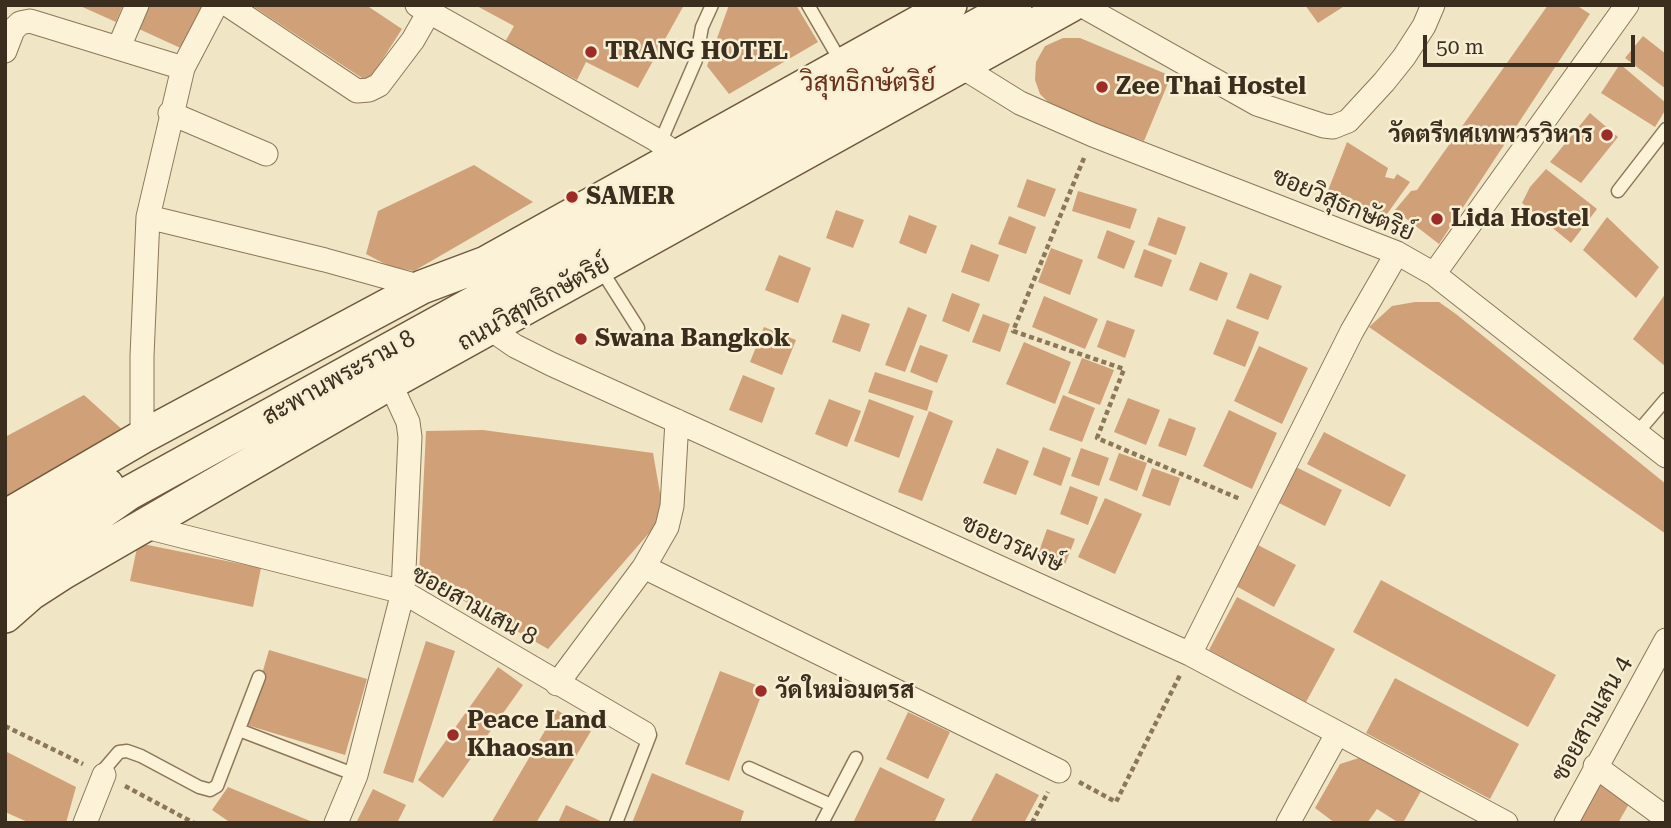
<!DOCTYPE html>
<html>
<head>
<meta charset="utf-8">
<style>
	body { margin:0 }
	#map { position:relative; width:1671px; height:828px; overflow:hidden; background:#f0e5c4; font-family:"Roboto Serif",serif }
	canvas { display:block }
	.frame { position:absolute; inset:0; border:7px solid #3c2e1e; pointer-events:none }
	.scale { position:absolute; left:1423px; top:35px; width:212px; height:32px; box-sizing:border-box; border:4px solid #3c2e1e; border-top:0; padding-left:9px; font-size:21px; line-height:24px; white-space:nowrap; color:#3c2e1e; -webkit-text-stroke:5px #f7efd4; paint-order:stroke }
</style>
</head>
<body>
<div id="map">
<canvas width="1671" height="828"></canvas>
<div class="frame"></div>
<div class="scale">50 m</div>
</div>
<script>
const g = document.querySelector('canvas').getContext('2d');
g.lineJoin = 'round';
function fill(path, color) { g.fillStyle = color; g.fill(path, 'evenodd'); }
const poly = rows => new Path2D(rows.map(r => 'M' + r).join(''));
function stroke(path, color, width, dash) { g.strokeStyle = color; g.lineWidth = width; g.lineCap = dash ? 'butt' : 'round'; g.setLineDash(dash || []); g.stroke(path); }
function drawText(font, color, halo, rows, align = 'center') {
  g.font = font + ' "Roboto Serif",Sarabun,serif'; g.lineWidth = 5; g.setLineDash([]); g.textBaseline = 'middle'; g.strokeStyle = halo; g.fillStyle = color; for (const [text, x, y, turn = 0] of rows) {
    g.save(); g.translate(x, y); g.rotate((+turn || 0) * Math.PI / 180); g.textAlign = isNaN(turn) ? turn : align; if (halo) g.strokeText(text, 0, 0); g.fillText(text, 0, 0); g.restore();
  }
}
const building = poly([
	[78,5,123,5,116,22],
	[149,5,207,5,187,51,139,29],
	[251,5,366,5,402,29,368,82],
	[475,5,684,5,638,88,586,62,577,80,505,42,514,26],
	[729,5,796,5,818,42,729,94,707,66],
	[1305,5,1346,5,1318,23],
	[1548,5,1576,5,1590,14,1439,244,1395,210,1411,191,1417,190],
	[1643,36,1666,54,1666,89,1625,58],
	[1063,38,1080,38,1171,76,1144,141,1056,110,1040,94,1035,80,1036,62,1045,46],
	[1620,64,1666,103,1666,109,1655,127,1601,93],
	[1590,113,1618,137,1581,183,1550,162],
	[1347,142,1388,168,1385,177,1394,179,1397,174,1410,182,1387,214,1327,193],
	[474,165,533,202,414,271,389,266,366,254,378,211],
	[1546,169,1597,209,1571,243,1522,203,1530,187],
	[1027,179,1056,189,1045,217,1017,207],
	[1078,191,1137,209,1130,229,1072,211],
	[836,210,864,220,853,248,826,238],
	[909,215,937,226,926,254,899,243],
	[1009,216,1036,227,1026,254,998,244],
	[1158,217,1186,227,1176,255,1148,245],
	[1607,217,1659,267,1636,298,1583,250],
	[1107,230,1135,241,1124,269,1097,258],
	[971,244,999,255,989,282,961,272],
	[1051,248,1083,260,1070,295,1038,282],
	[1144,249,1172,260,1162,287,1134,277],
	[779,255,811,268,798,303,765,290],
	[1200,262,1228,273,1217,301,1189,290],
	[1250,273,1282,286,1268,320,1236,308],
	[952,293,980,304,969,332,942,321],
	[1666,293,1666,367,1633,339],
	[1044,296,1098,319,1085,349,1032,327],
	[1415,302,1439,302,1456,314,1666,484,1666,534,1369,327,1392,306],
	[908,307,927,315,905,372,885,365],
	[842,314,870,324,860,352,832,342],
	[983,314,1010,324,1000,352,972,342],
	[1227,319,1259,332,1245,367,1213,354],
	[1107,320,1135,330,1125,358,1097,347],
	[764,327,796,340,782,375,750,362],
	[1024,342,1071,362,1055,404,1006,384],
	[920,345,948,355,937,383,910,372],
	[1259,346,1308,368,1282,424,1234,401],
	[1082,358,1114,370,1100,405,1068,393],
	[875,372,933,391,927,411,868,392],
	[743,375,775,388,762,423,729,410],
	[84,395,126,433,5,502,5,437],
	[1063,395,1095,408,1082,442,1049,430],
	[1128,398,1160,410,1146,445,1114,432],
	[829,399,861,411,847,447,815,434],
	[869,399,914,416,899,458,854,441],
	[1229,410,1277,433,1252,489,1203,466],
	[929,411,953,421,922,501,898,492],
	[1169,418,1196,428,1186,456,1158,446],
	[483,430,653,453,664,516,548,649,419,575,426,431],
	[1324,432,1406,475,1390,507,1307,464],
	[1043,447,1071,458,1061,486,1033,475],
	[997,448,1029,461,1016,495,983,483],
	[1081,448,1109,458,1099,486,1071,476],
	[1119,453,1147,463,1137,491,1109,480],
	[1296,467,1342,490,1325,526,1279,503],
	[1152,468,1180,478,1170,506,1142,496],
	[1070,486,1098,497,1088,525,1060,514],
	[1105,498,1142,514,1115,574,1078,557],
	[1047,529,1075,539,1064,567,1037,557],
	[138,543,261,568,253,607,130,581],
	[1258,545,1296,565,1274,607,1236,586],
	[1381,580,1556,675,1528,727,1353,632],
	[1237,597,1335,649,1306,702,1209,650],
	[426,641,455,651,413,783,383,773],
	[269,650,367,679,345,755,247,725],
	[498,667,523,685,443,798,418,780],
	[720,671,764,688,729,781,685,764],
	[1395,678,1519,744,1490,799,1366,733],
	[557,710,591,731,536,823,491,823],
	[908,712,950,732,928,779,886,759],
	[5,751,76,787,66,823,30,823,5,812],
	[1359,758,1421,791,1403,823,1399,823,1377,809,1367,823,1335,823,1315,808,1340,764],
	[880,767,945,799,934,823,853,823],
	[652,773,744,811,740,823,632,823],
	[996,773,1039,795,1024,823,970,823],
	[1601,778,1633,797,1618,823,1574,823],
	[228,787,315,823,231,823,212,810],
	[373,789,406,805,397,823,356,823],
	[566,805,605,823,558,823]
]);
const path = poly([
	[1084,158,1013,331,1124,369,1097,438,1240,499],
	[5,726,83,764],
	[1079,782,1116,802,1180,675],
	[125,786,194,823],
	[1032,823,1048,792]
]);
const lane = poly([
	[808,5,841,62],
	[660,143,696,60,702,27,712,5],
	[1618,191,1666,129],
	[600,268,638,328],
	[1637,433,1666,399],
	[239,730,356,775],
	[749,768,831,805],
	[101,773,119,752,127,751,141,756,199,787,210,790,217,786,259,677],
	[616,823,650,735,644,733],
	[822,823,856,758]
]);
const street = poly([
	[228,5,357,91,369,90,379,85,413,40,429,12],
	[417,5,655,139,678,155],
	[1081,5,1257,104,1324,126,1333,127,1348,121,1384,82,1404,57,1424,26,1433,5],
	[119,47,137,5],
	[5,51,13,30,20,23,30,21,183,68],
	[962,67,1020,103,1093,135,1397,253,1434,274,1666,456],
	[170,113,266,154],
	[148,217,325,260,422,287],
	[1434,274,1627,5],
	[489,328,515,346,551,364,1190,654,1506,823],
	[142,437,142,356,148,217,183,68,216,5],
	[142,526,403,592,644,733],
	[644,567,1059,771],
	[1190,654,1352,331,1397,253],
	[557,684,644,567,667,527,672,506,677,421],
	[1595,766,1666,818],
	[85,823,104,775],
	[336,823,356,775,403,592,410,437,408,422,390,383],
	[1288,823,1337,734],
	[1566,823,1666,640]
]);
const secondary = poly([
	[5,517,142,437,422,287,486,263,950,5],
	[5,550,37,524,107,485],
	[5,584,19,570,129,493,1015,5],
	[5,616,30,594,64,572,390,383,1071,5]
]);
const markers = [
	[591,52,7,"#9f2b26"],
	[1102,87,7,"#9f2b26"],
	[1607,135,7,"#9f2b26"],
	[572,197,7,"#9f2b26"],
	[1437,219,7,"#9f2b26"],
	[581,339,7,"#9f2b26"],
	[761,691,7,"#9f2b26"],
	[453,735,7,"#9f2b26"]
];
const poiNames = [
	["TRANG HOTEL",605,52],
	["Zee Thai Hostel",1116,87],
	["วัดตรีทศเทพวรวิหาร",1593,135,"right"],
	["SAMER",586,197],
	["Lida Hostel",1451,219],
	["Swana Bangkok",595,339],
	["วัดใหม่อมตรส",775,691],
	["Peace Land",467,721],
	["Khaosan",467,749]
];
const streetNames = [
	["ซอยวิสุธกษัตริย์",1343,205,23],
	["ถนนวิสุทธิกษัตริย์",534,304,-29],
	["สะพานพระราม 8",339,378,-29],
	["ซอยวรผงษ์",1012,544,24],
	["ซอยสามเสน 8",474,606,29],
	["ซอยสามเสน 4",1592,719,-61]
];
const neighbourhoodNames = [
	["วิสุทธิกษัตริย์",868,83]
];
fill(building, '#d0a178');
stroke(lane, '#8c7759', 15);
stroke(street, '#8c7759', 25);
stroke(secondary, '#6e583c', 36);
stroke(path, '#8c7759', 4.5, [5, 3.5]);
stroke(lane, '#fbf2d8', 12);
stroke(street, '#fbf2d8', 23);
stroke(secondary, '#fbf2d8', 33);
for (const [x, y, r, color] of markers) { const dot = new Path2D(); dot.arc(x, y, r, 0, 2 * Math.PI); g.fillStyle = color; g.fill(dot); stroke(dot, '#f7efd4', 2.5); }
drawText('bold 24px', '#3c2e1e', '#f7efd4', poiNames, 'left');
drawText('24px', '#3c2e1e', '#f7efd4', streetNames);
drawText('26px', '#6a301b', '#f7efd4', neighbourhoodNames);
</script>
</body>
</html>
